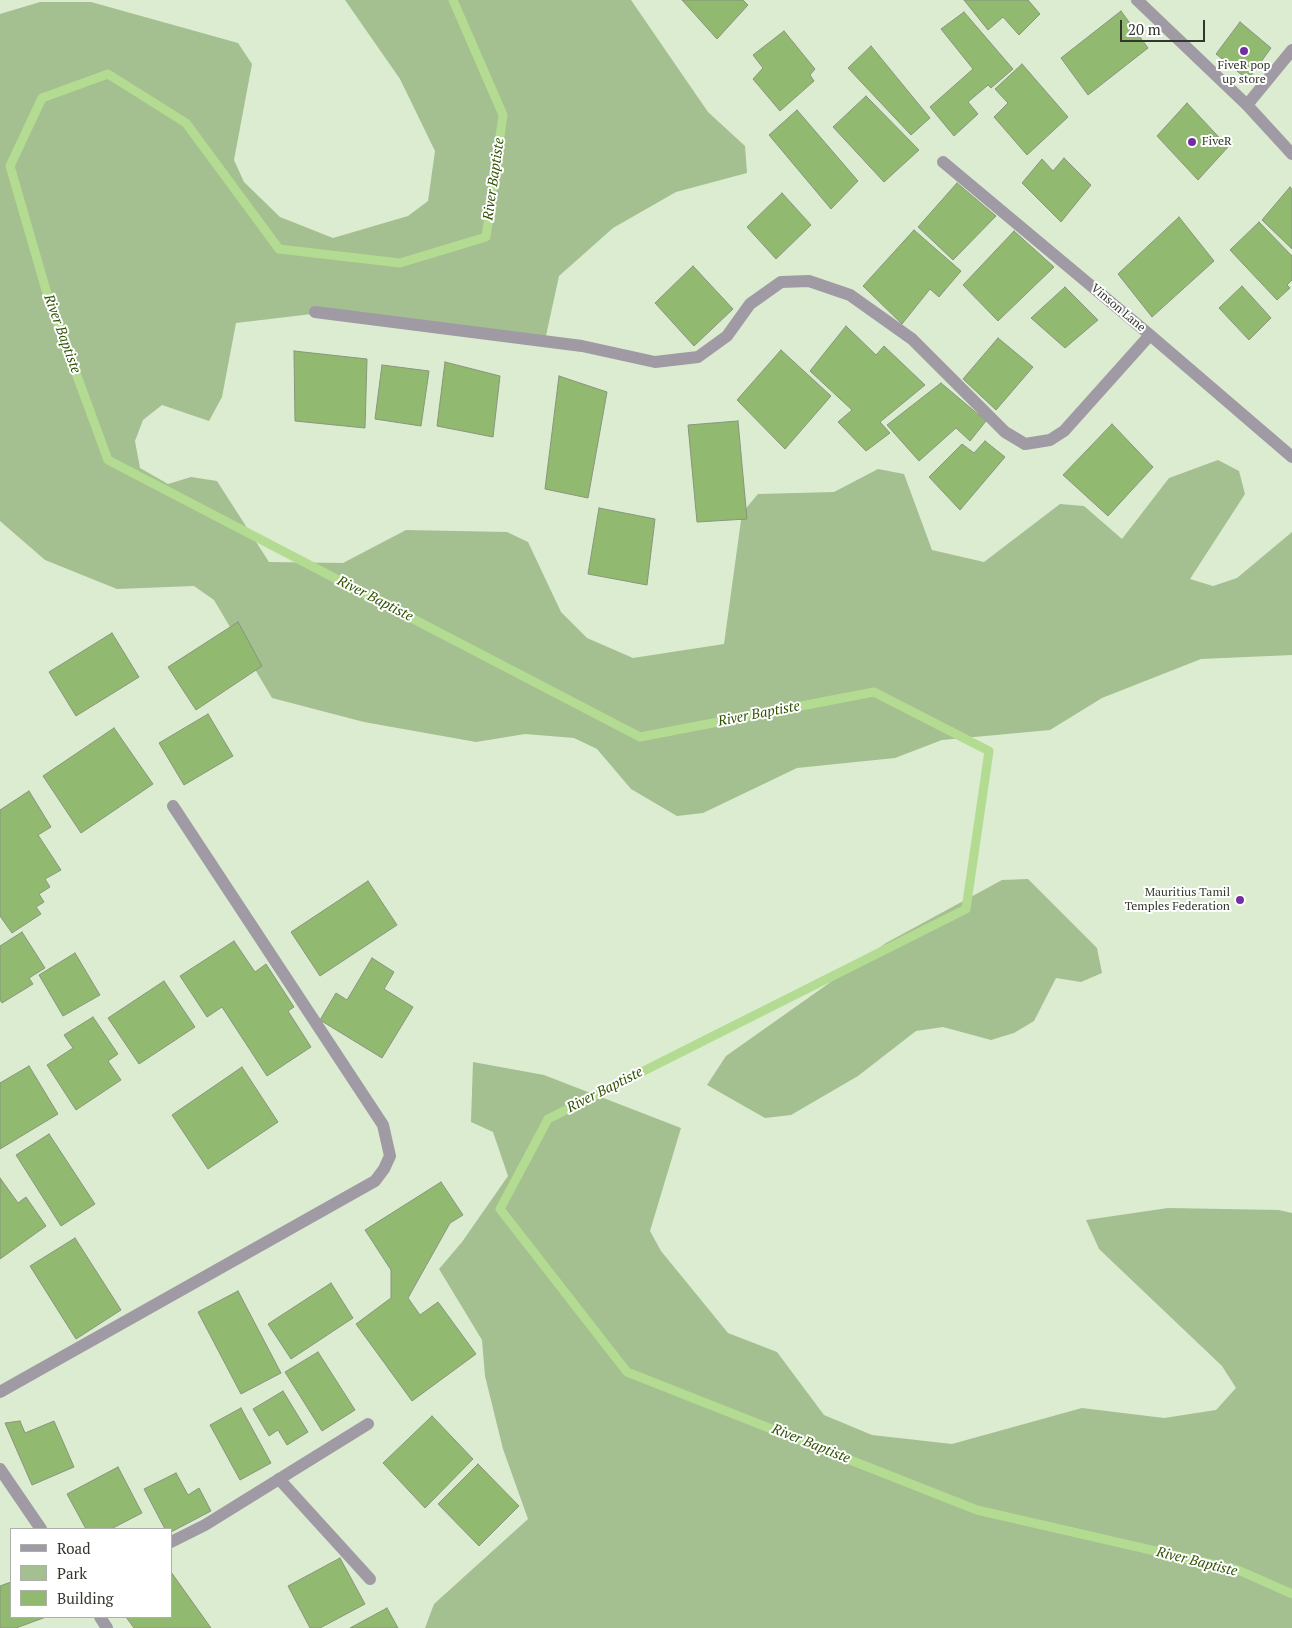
<!DOCTYPE html>
<html>
<head>
<meta charset="utf-8">
<style>
	body { margin:0 }
	#map { position:relative; width:1292px; height:1628px; overflow:hidden; background:#dcecd1; font-family:"PT Serif",serif }
	canvas { display:block }
	.legend { position:absolute; left:10px; top:1528px; width:162px; height:90px; box-sizing:border-box; background:#fff; border:1px solid #adafab; margin:0; padding:6px 9px; list-style:none; font-size:15px; color:#31372c }
	.legend li { display:flex; align-items:center; gap:10px; height:25px }
	.legend b { width:25px; border:1px solid #adafab }
	.scale { position:absolute; left:1120px; top:20px; width:85px; height:22px; box-sizing:border-box; border:2px solid #31372c; border-top:0; padding-left:6px; font-size:15px; line-height:18px; white-space:nowrap; color:#31372c; -webkit-text-stroke:4px #fff; paint-order:stroke }
</style>
</head>
<body>
<div id="map">
<canvas width="1292" height="1628"></canvas>
<ul class="legend">
<li><b style="height:6px;background:#a09aa5"></b>Road</li>
<li><b style="height:14px;background:#a4bf90"></b>Park</li>
<li><b style="height:14px;background:#91b970"></b>Building</li>
</ul>
<div class="scale">20 m</div>
</div>
<script>
const g = document.querySelector('canvas').getContext('2d');
g.lineJoin = 'round';
function fill(path, color) { g.fillStyle = color; g.fill(path, 'evenodd'); }
const poly = rows => new Path2D(rows.map(r => 'M' + r).join(''));
function stroke(path, color, width, dash) { g.strokeStyle = color; g.lineWidth = width; g.lineCap = dash ? 'butt' : 'round'; g.setLineDash(dash || []); g.stroke(path); }
function drawText(font, color, halo, rows, align = 'center') {
  g.font = font + ' "PT Serif",serif'; g.lineWidth = 4; g.setLineDash([]); g.textBaseline = 'middle'; g.strokeStyle = halo; g.fillStyle = color; for (const [text, x, y, turn = 0] of rows) {
    g.save(); g.translate(x, y); g.rotate((+turn || 0) * Math.PI / 180); g.textAlign = isNaN(turn) ? turn : align; if (halo) g.strokeText(text, 0, 0); g.fillText(text, 0, 0); g.restore();
  }
}
const green = poly([
	[345,0,631,0,708,112,745,146,747,173,676,192,613,228,559,276,544,345,312,314,236,323,222,397,209,421,162,405,143,420,135,441,140,468,168,484,191,477,217,481,269,562,343,563,406,530,507,532,528,542,561,612,587,638,633,658,724,644,742,513,758,494,834,492,878,469,904,474,932,550,984,562,1060,504,1084,506,1122,539,1169,478,1218,460,1239,471,1245,494,1190,579,1213,586,1237,578,1292,532,1292,655,1201,659,1102,698,1050,730,942,740,895,758,797,768,703,813,677,816,631,789,597,749,574,738,525,734,476,742,364,722,272,698,214,600,194,586,117,589,45,560,0,521,0,14,40,2,91,2,238,43,252,64,234,160,244,182,280,217,333,238,408,216,428,201,435,151,400,79],
	[1028,879,1097,948,1102,973,1081,982,1056,978,1034,1021,1014,1033,991,1040,943,1027,916,1031,858,1076,791,1115,765,1118,707,1085,726,1056,886,943,1002,880],
	[473,1062,544,1075,681,1128,650,1231,661,1251,728,1333,777,1352,824,1415,872,1435,952,1444,1082,1408,1164,1418,1216,1410,1236,1388,1222,1366,1099,1249,1086,1220,1168,1208,1279,1210,1292,1213,1292,1628,425,1628,434,1604,528,1519,503,1449,485,1376,482,1340,439,1269,462,1242,508,1176,493,1132,471,1122]
]);
const stream = poly([
	[453,0,503,115,486,237,400,263,279,249,186,123,108,74,42,98,10,166,48,297,108,460,640,737,874,692,989,751,966,909,548,1119,500,1209,627,1372,977,1510,1238,1570,1292,1594]
]);
const building = poly([
	[682,0,743,0,748,5,717,39,682,0],
	[964,0,1028,0,1040,14,1019,35,1003,17,988,30,964,0],
	[1121,11,1148,48,1088,95,1061,58,1121,11],
	[964,12,1013,69,991,88,988,85,968,102,978,114,954,136,930,107,973,69,941,29,964,12],
	[1240,22,1271,48,1248,80,1216,54,1240,22],
	[784,31,815,69,810,75,814,81,780,111,753,79,763,68,753,55,784,31],
	[871,46,930,118,911,135,848,68,871,46],
	[1022,64,1068,117,1027,155,994,117,1008,103,995,89,1022,64],
	[866,96,919,150,884,182,833,127,866,96],
	[1187,103,1228,147,1198,180,1157,136,1187,103],
	[797,110,858,181,831,209,769,135,797,110],
	[1064,158,1091,185,1061,222,1022,183,1042,159,1053,171,1064,158],
	[957,183,996,216,953,260,918,227,957,183],
	[1290,187,1292,189,1292,249,1262,220,1290,187],
	[782,193,811,225,776,259,747,227,782,193],
	[1179,217,1214,261,1152,317,1118,274,1179,217],
	[1259,222,1292,256,1292,280,1287,285,1290,288,1277,300,1230,250,1259,222],
	[914,230,961,271,939,297,930,289,902,324,863,286,914,230],
	[1014,231,1054,267,998,321,963,285,1014,231],
	[693,266,733,309,694,346,655,303,693,266],
	[1242,286,1271,318,1249,340,1219,308,1242,286],
	[1065,287,1098,320,1065,348,1031,318,1065,287],
	[846,326,876,355,884,346,925,385,880,422,890,433,866,451,838,422,852,410,810,371,846,326],
	[998,338,1033,367,996,410,963,379,998,338],
	[781,350,831,396,785,449,737,400,781,350],
	[294,351,367,359,365,428,295,421,294,351],
	[445,362,500,376,493,437,437,426,445,362],
	[382,365,429,371,421,426,375,419,382,365],
	[559,376,607,392,588,498,545,489,559,376],
	[941,383,986,421,970,441,956,428,919,461,887,425,941,383],
	[738,421,747,519,697,522,688,425,738,421],
	[1112,424,1153,467,1108,516,1063,475,1112,424],
	[985,441,1005,457,960,510,929,477,962,444,974,453,985,441],
	[599,508,655,519,647,585,588,574,599,508],
	[238,622,262,666,196,710,168,667,238,622],
	[112,633,139,677,76,716,49,672,112,633],
	[208,714,233,756,184,785,159,743,208,714],
	[114,728,153,784,81,833,43,776,114,728],
	[29,791,51,827,38,835,61,870,45,879,50,887,39,894,44,902,36,907,41,914,12,933,0,916,0,810,29,791],
	[368,881,397,925,320,976,291,932,368,881],
	[22,932,45,968,29,978,33,984,2,1003,0,1000,0,946,22,932],
	[234,941,255,972,266,964,294,1007,288,1011,311,1047,267,1076,222,1007,207,1017,180,976,234,941],
	[75,953,100,995,63,1016,39,975,75,953],
	[372,958,394,972,384,989,413,1007,382,1058,320,1020,336,993,347,1000,372,958],
	[164,981,195,1027,139,1064,108,1018,164,981],
	[93,1017,118,1054,108,1061,121,1080,76,1110,47,1065,73,1048,64,1035,93,1017],
	[29,1066,58,1114,0,1149,0,1083,29,1066],
	[242,1067,278,1122,208,1169,172,1115,242,1067],
	[49,1134,95,1204,61,1226,16,1155,49,1134],
	[0,1178,18,1203,26,1197,46,1226,0,1259,0,1178],
	[441,1182,463,1215,450,1223,408,1298,420,1315,438,1302,476,1354,412,1401,356,1324,391,1298,391,1270,365,1230,441,1182],
	[75,1238,121,1310,76,1339,30,1266,75,1238],
	[331,1283,353,1318,291,1359,268,1324,331,1283],
	[238,1291,281,1373,241,1394,198,1312,238,1291],
	[318,1352,355,1410,322,1431,285,1372,318,1352],
	[283,1391,308,1432,287,1445,278,1430,269,1436,253,1409,283,1391],
	[241,1408,271,1463,240,1480,210,1425,241,1408],
	[432,1416,473,1459,425,1508,383,1463,432,1416],
	[20,1421,25,1433,54,1421,74,1467,32,1485,5,1423,20,1421],
	[478,1464,519,1506,479,1546,438,1504,478,1464],
	[118,1467,142,1513,111,1529,86,1529,67,1494,118,1467],
	[176,1473,188,1495,199,1488,211,1511,171,1532,171,1529,165,1529,144,1489,176,1473],
	[340,1558,365,1604,320,1628,310,1628,288,1586,340,1558],
	[171,1572,211,1628,134,1628,126,1617,171,1617,171,1572],
	[11,1582,11,1617,46,1617,16,1628,0,1628,0,1586,11,1582],
	[387,1608,398,1628,350,1628,387,1608]
]);
const service = poly([
	[279,1479,370,1579]
]);
const minor = poly([
	[1137,0,1247,105,1292,154],
	[1247,105,1292,50],
	[943,162,1150,335,1292,457],
	[315,312,582,346,655,362,698,357,727,336,750,304,781,282,809,281,850,295,912,339,1005,432,1025,444,1050,440,1064,431,1150,335],
	[0,1392,375,1181,384,1169,390,1156,383,1125,173,806],
	[0,1469,41,1529],
	[171,1542,205,1525,368,1424],
	[100,1617,107,1628]
]);
const markers = [
	[1244,51,5,"#742ea2"],
	[1192,142,5,"#742ea2"],
	[1240,900,5,"#742ea2"]
];
const poiNames = [
	["FiveR pop",1244,66],
	["up store",1244,80],
	["FiveR",1202,142,"left"],
	["Mauritius Tamil",1230,893,"right"],
	["Temples Federation",1230,907,"right"]
];
const streetNames = [
	["Vinson Lane",1118,308,40]
];
const waterNames = [
	["River Baptiste",494,179,-82],
	["River Baptiste",62,334,70],
	["River Baptiste",375,599,27],
	["River Baptiste",759,714,-11],
	["River Baptiste",605,1090,-27],
	["River Baptiste",811,1444,22],
	["River Baptiste",1197,1562,14]
];
fill(green, '#a4bf90');
stroke(stream, '#b3dc92', 9);
fill(building, '#91b970');
stroke(building, '#88967d', 1);
stroke(service, '#a09aa5', 12);
stroke(minor, '#a09aa5', 12);
for (const [x, y, r, color] of markers) { const dot = new Path2D(); dot.arc(x, y, r, 0, 2 * Math.PI); g.fillStyle = color; g.fill(dot); stroke(dot, '#fff', 2); }
drawText('12px', '#31372c', '#fff', poiNames);
drawText('12px', '#31372c', '#fff', streetNames);
drawText('italic 14px', '#2f5200', '#fff', waterNames);
</script>
</body>
</html>
